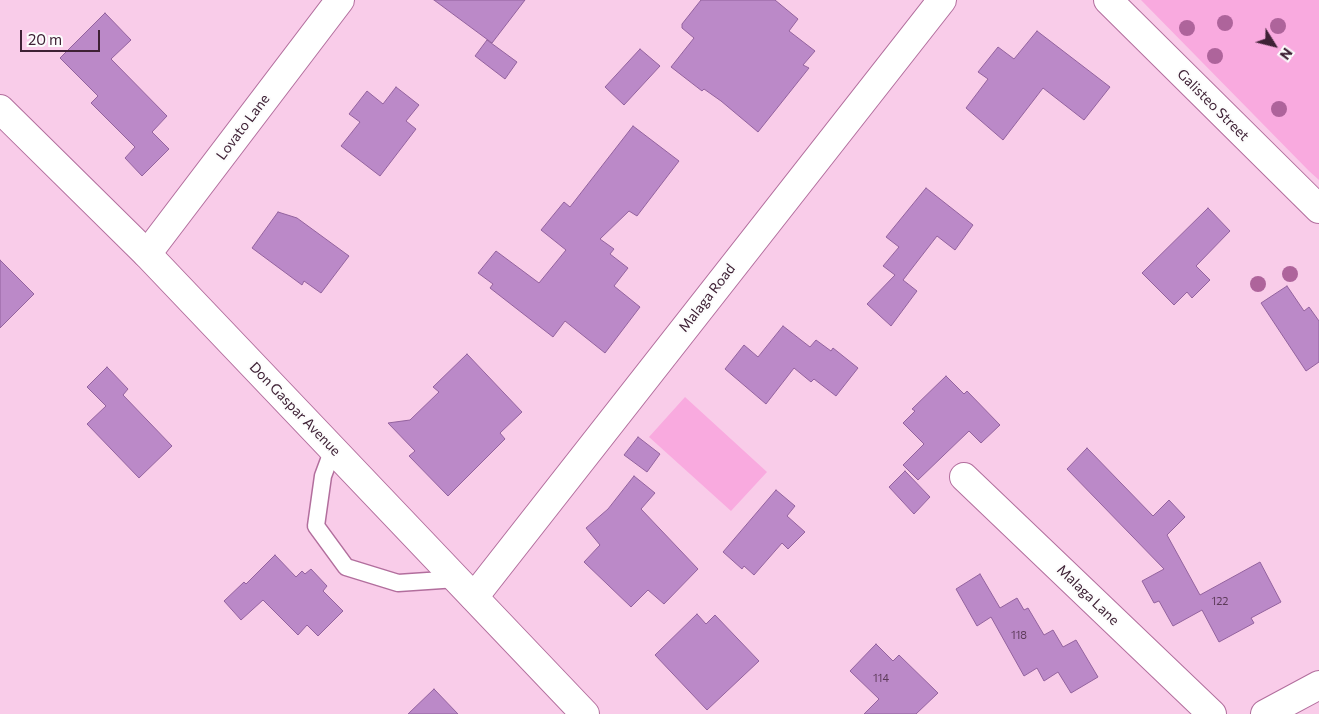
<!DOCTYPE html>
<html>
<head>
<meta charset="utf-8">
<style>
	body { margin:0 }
	#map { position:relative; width:1319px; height:714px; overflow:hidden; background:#f9cce9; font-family:Commissioner,sans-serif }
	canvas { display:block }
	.north { position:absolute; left:1249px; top:20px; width:50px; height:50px; -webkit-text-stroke:4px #fcfcfc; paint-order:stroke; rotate:126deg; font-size:14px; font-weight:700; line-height:20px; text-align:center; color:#3e2135 }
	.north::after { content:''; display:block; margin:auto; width:18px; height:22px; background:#3e2135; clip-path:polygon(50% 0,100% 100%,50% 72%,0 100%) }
	.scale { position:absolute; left:20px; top:30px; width:80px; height:22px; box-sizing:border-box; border:2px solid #3e2135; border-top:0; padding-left:6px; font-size:15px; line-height:18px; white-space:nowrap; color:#3e2135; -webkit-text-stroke:4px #fcfcfc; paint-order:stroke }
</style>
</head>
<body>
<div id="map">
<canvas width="1319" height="714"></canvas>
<div class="north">N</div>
<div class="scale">20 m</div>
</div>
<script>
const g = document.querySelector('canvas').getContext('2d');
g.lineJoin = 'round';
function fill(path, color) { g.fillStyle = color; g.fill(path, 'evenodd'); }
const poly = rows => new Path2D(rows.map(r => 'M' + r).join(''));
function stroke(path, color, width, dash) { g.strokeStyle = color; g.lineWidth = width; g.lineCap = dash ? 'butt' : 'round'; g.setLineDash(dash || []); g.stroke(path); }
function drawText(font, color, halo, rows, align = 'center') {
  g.font = font + ' Commissioner,sans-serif'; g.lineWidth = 4; g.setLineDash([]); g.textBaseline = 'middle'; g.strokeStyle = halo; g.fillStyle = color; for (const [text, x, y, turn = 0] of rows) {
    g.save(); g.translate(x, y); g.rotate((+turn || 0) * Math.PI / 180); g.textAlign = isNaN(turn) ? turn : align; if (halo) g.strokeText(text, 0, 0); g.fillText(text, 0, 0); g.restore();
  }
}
const green = poly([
	[1141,0,1319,0,1319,180,1309,171],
	[685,397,767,472,731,511,649,437]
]);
const building = poly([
	[434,0,525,0,492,43,434,0],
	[701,0,775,0,798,19,789,31,815,51,803,65,809,68,758,132,721,101,704,89,702,91,671,67,694,38,682,28,682,24,701,0],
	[105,13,131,40,111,59,167,116,152,132,169,149,142,176,125,158,135,147,91,103,98,96,60,58,105,13],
	[1037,31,1110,87,1084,120,1043,88,1003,140,966,108,988,79,978,72,998,47,1014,59,1037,31],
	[487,40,517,62,505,79,475,56,487,40],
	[640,49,660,66,624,105,605,87,640,49],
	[396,87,419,105,406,121,416,129,380,176,341,146,360,122,349,114,367,91,383,104,396,87],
	[633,126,679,161,637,216,629,211,600,239,614,249,610,254,628,268,614,286,640,307,605,353,565,321,553,337,490,288,493,284,478,273,496,251,539,283,566,250,541,230,564,202,570,207,633,126],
	[926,188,973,225,955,250,937,236,903,280,917,291,891,326,867,304,895,275,883,266,899,247,886,237,926,188],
	[1208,208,1230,231,1196,266,1210,280,1192,298,1187,292,1174,305,1142,273,1208,208],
	[278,212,297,218,349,256,321,293,304,281,302,285,252,248,278,212],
	[0,260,34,294,0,328,0,260],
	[1287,286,1304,311,1309,307,1319,321,1319,362,1306,371,1261,303,1287,286],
	[783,326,810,347,816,340,831,351,833,348,858,368,836,396,814,379,811,382,794,368,766,404,725,369,744,345,758,357,783,326],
	[467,354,522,412,500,433,505,439,448,496,409,456,415,451,388,423,410,420,439,392,433,387,467,354],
	[107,367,128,389,123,395,172,446,139,478,87,424,106,406,87,387,107,367],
	[946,376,964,394,967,391,1000,425,981,443,969,431,918,480,903,465,924,444,903,423,915,411,912,409,946,376],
	[638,437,660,454,647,472,624,455,638,437],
	[1087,448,1153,516,1169,500,1185,517,1167,535,1200,595,1260,562,1281,602,1251,618,1254,623,1219,642,1202,610,1173,626,1159,601,1154,603,1142,581,1164,569,1067,469,1087,448],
	[905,471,930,497,914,514,889,487,905,471],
	[634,476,655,493,641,509,698,569,664,604,648,590,631,607,584,562,600,545,586,528,608,509,634,476],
	[776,490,795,506,787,516,805,532,788,549,782,543,754,575,744,566,742,569,723,552,776,490],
	[275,555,296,577,302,571,305,574,311,569,327,586,323,591,343,611,318,636,307,625,298,635,263,600,241,620,224,601,244,582,246,584,275,555],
	[980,574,1000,608,1017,598,1024,610,1028,608,1044,635,1053,630,1063,647,1076,640,1098,677,1071,693,1058,672,1044,681,1037,668,1024,676,991,617,977,626,956,589,980,574],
	[697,614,706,624,715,615,759,661,707,710,655,655,697,614],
	[876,644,893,661,899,655,938,693,916,714,864,714,879,699,850,671,876,644],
	[434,689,458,714,408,714,434,689]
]);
const service = poly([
	[333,449,323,476,316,526,346,567,398,583,457,579]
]);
const minor = poly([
	[147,254,340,0],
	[964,477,1212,714],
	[474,597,942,0]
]);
const tertiary = poly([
	[1108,0,1319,209],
	[0,109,147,254,585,714],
	[1265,714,1319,685]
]);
const trees = [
	[1225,23],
	[1278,26],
	[1187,28],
	[1215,56],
	[1279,109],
	[1290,274],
	[1258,284]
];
const numberNames = [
	["122",1220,601],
	["118",1019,635],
	["114",881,678]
];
const streetNames = [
	["Galisteo Street",1213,105,45],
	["Lovato Lane",243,127,-53],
	["Malaga Road",707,298,-52],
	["Don Gaspar Avenue",295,409,46],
	["Malaga Lane",1088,595,44]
];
fill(green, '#f9aadf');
fill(building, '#bb89c8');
stroke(building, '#93629e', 1);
stroke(service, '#b26e9d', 19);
stroke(minor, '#b26e9d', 30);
stroke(tertiary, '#b26e9d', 30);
stroke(service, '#fff', 16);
stroke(minor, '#fff', 28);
stroke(tertiary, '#fff', 28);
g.fillStyle = '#ae649b';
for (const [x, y] of trees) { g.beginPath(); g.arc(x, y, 8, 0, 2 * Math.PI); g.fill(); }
drawText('11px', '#5d3b5a', null, numberNames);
drawText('14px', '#3e2135', '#fcfcfc', streetNames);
</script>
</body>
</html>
